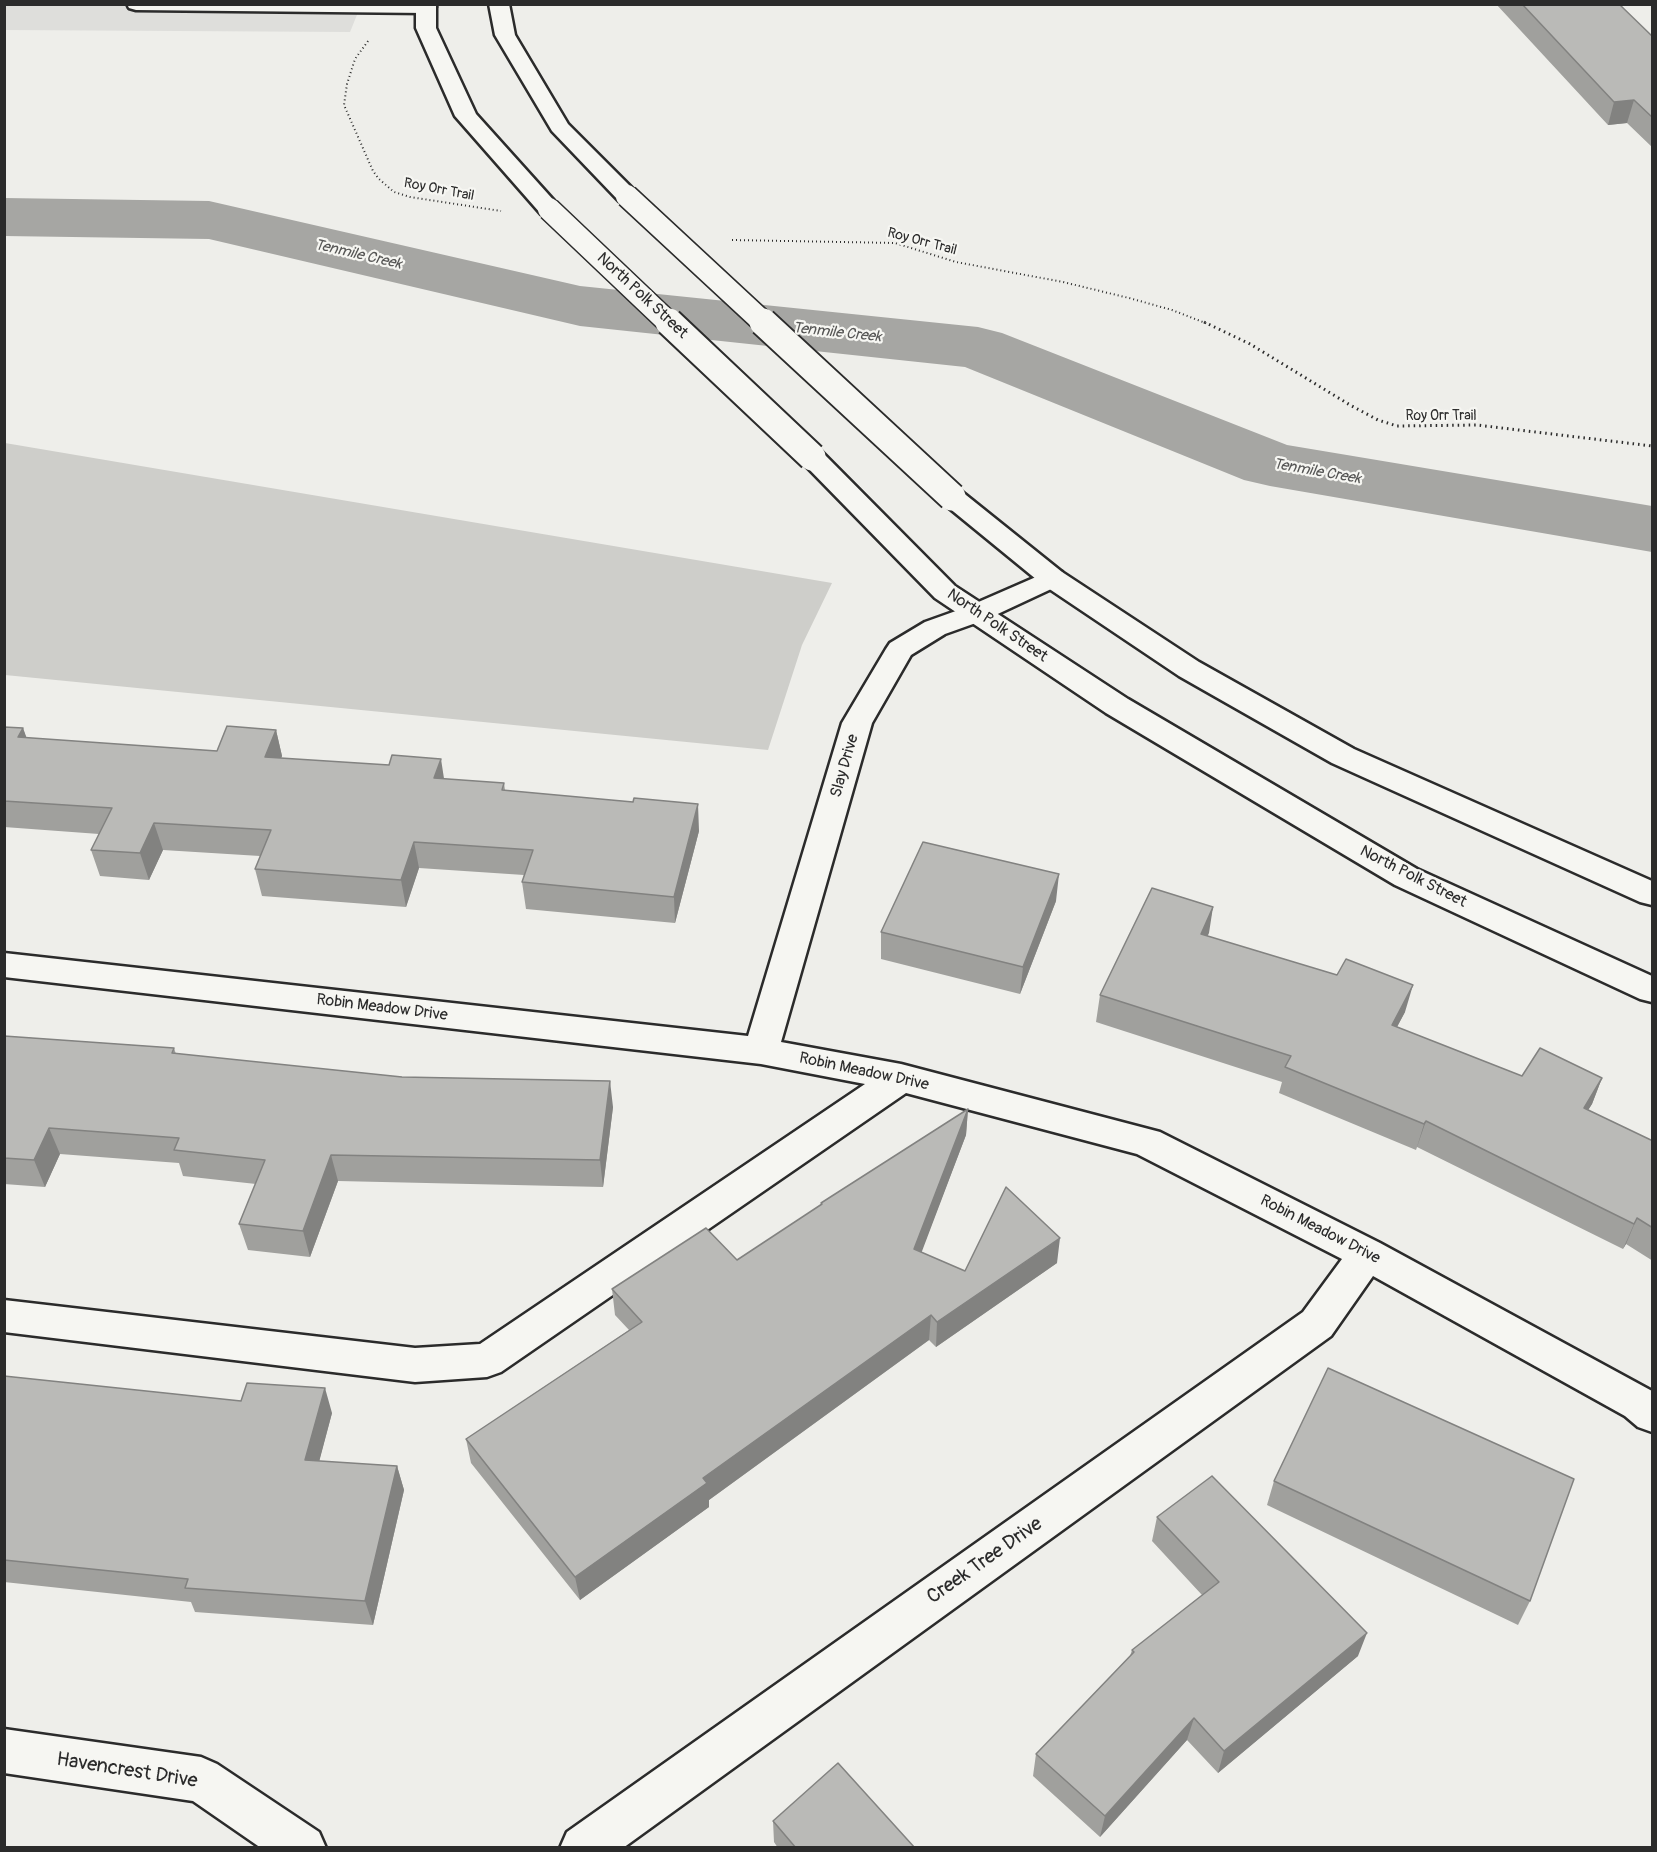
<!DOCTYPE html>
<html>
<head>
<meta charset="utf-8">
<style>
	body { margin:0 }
	#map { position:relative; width:1657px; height:1852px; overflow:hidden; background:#eeeeea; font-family:Pangolin,sans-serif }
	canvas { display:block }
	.frame { position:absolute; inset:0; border:6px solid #2b2b2b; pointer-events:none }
</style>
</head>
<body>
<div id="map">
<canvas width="1657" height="1852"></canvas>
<div class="frame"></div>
</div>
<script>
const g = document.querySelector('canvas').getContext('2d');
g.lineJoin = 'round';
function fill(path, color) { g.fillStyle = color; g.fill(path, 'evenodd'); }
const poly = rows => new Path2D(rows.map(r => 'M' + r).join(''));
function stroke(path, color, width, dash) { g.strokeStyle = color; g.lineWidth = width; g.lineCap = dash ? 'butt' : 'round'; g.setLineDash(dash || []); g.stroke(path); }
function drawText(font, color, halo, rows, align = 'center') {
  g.font = font + ' Pangolin,sans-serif'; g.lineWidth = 4.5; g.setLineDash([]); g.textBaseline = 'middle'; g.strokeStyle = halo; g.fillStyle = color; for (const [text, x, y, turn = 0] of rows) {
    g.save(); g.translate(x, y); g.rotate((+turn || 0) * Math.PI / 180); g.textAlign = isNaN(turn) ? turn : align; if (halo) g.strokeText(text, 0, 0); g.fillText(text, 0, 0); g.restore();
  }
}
const built = poly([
	[5,5,361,5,350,32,5,30]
]);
const green = poly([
	[5,443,832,583,802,645,768,750,5,675]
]);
const river = poly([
	[4,198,209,201,580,286,978,327,1002,333,1287,445,1652,506,1652,552,1270,486,1244,480,965,367,580,326,209,239,4,236,4,198]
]);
const pathFar1 = poly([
	[368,41,355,59,347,84,344,105,373,171,379,179,394,192,410,197,501,211],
	[732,240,895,243,956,262,1063,282,1129,298,1172,310,1208,324]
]);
const path = poly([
	[1204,322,1250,344,1350,405,1378,420,1397,426,1477,425,1652,446]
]);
const minor = poly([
	[127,4,434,4,436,7,433,11,426,13,136,10,129,8,127,4],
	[1052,570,1062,572,1066,578,1062,584,987,619,945,634,911,655,872,723,781,1042,901,1064,1160,1132,1380,1243,1652,1391,1652,1432,1638,1427,1625,1416,1373,1276,1331,1336,623,1848,560,1848,567,1832,1303,1312,1342,1259,1137,1154,906,1093,501,1372,487,1377,415,1382,4,1332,4,1300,415,1348,480,1344,865,1084,761,1064,4,977,4,953,748,1036,842,723,886,649,890,643,925,622,967,607,1052,570],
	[4,1729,201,1757,217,1764,319,1832,326,1848,261,1848,193,1801,4,1773,4,1729]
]);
const major = poly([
	[416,4,436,4,436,28,476,114,557,204,560,209,557,214,549,216,541,214,455,116,416,28,416,4],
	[489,4,509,4,515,35,568,124,635,191,638,196,635,201,627,203,619,201,552,131,495,35,489,4],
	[812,449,821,451,955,586,1128,699,1417,869,1652,976,1652,1002,1640,999,1395,885,1106,713,935,598,803,463,799,457,803,451,812,449],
	[952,489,961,491,1062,572,1199,662,1354,749,1652,881,1652,905,1640,902,1332,763,1179,676,1042,584,943,503,939,497,943,491,952,489]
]);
const majorBridgeFar1 = poly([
	[627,196,765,324],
	[549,209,670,324]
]);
const majorBridge = poly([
	[669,322,812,457],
	[763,322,952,497]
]);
const wall = poly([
	[1496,4,1619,4,1653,37,1653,148,1627,123,1608,125],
	[4,727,23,728,26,738,217,751,276,730,282,756,281,758,444,779,504,783,505,790,699,831,675,923,526,909,522,882,524,875,419,868,406,907,262,896,255,869,260,856,163,850,149,880,100,876,91,850,99,834,4,827],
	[1056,901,1020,994,881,959,881,932],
	[1213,907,1207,936,1405,1012,1397,1027,1522,1076,1602,1078,1592,1104,1588,1110,1653,1141,1653,1261,1626,1244,1623,1249,1417,1147,1416,1150,1279,1093,1282,1082,1096,1022,1100,995],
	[4,1036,174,1048,176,1054,613,1107,603,1187,338,1181,310,1257,248,1250,239,1224,256,1184,183,1176,179,1163,60,1154,45,1187,4,1184],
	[968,1109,966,1135,921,1252,965,1271,1057,1263,936,1347,929,1340,709,1500,709,1507,580,1600,471,1463,466,1439,629,1330,615,1315,612,1289,737,1260,821,1205,821,1203],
	[4,1376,332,1413,319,1461,397,1466,404,1490,373,1625,195,1612,191,1602,4,1582],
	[1274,1481,1530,1601,1518,1625,1267,1505],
	[1157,1517,1358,1656,1218,1773,1187,1740,1100,1837,1033,1776,1036,1754,1130,1656,1132,1650,1202,1595,1152,1541],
	[773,1821,915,1848,778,1848,774,1842]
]);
const shadedWall = poly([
	[1634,100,1627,123,1608,125,1614,102],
	[23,728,33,755,18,737],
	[276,730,282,756,271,784,265,757],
	[441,759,445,785,434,778],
	[698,804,699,831,675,923,674,897],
	[154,823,163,850,149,880,140,853],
	[414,842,419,868,406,907,401,880],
	[1059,874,1056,901,1020,994,1023,967],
	[1213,907,1209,933,1196,961,1201,934],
	[1413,985,1405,1012,1384,1051,1392,1025],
	[1602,1078,1592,1104,1573,1134,1584,1108],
	[610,1081,613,1107,603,1187,600,1160],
	[968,1109,966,1135,913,1275,914,1249],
	[1426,1121,1417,1147,1416,1150,1424,1124],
	[49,1128,60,1154,45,1187,34,1160],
	[331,1155,338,1181,310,1257,303,1231],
	[1637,1218,1626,1244,1623,1249,1634,1224],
	[1060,1238,1057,1263,936,1347,937,1322],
	[931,1315,929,1340,709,1500,709,1507,580,1600,575,1577,703,1478],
	[325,1388,332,1413,313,1485,305,1460],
	[397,1466,404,1490,373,1625,365,1601],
	[1367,1633,1358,1656,1218,1773,1224,1751],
	[1194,1718,1187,1740,1100,1837,1105,1816]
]);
const building = poly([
	[1522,4,1619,4,1653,37,1653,118,1634,100,1614,102,1522,4],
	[227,726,276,730,265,757,389,765,392,755,441,759,434,778,504,783,502,790,633,802,634,798,698,804,674,897,522,882,533,850,414,842,401,880,255,869,271,830,154,823,140,853,91,850,112,808,4,801,4,727,23,728,18,737,217,751,227,726],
	[923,842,1059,874,1023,967,881,932,923,842],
	[1152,888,1213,907,1201,934,1337,975,1346,959,1413,985,1392,1025,1522,1076,1540,1048,1602,1078,1584,1108,1653,1141,1653,1228,1637,1218,1634,1224,1426,1121,1424,1124,1285,1067,1291,1056,1100,995,1152,888],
	[4,1036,174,1048,172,1053,402,1077,610,1081,600,1160,331,1155,303,1231,239,1224,265,1160,174,1150,179,1138,49,1128,34,1160,4,1158,4,1036],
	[968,1109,914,1249,965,1271,1006,1187,1060,1238,937,1322,931,1315,703,1478,707,1483,575,1577,466,1439,642,1322,612,1289,706,1228,737,1260,822,1204,821,1203,968,1109],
	[1328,1368,1574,1479,1530,1601,1274,1481,1328,1368],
	[4,1376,241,1401,247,1383,325,1388,305,1460,397,1466,365,1601,185,1588,188,1579,4,1560,4,1376],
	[1212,1476,1367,1633,1224,1751,1194,1718,1105,1816,1036,1754,1134,1652,1132,1650,1219,1582,1157,1517,1212,1476],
	[838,1763,915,1848,796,1848,773,1821,838,1763]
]);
const farStreetnames = [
	["Roy Orr Trail",439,190,11],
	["Roy Orr Trail",922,242,15],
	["Roy Orr Trail",1441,416]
];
const farWaternames = [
	["Tenmile Creek",358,255,13],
	["Tenmile Creek",837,333,6],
	["Tenmile Creek",1317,472,10]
];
const streetNames = [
	["North Polk Street",642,296,43],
	["North Polk Street",997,626,34],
	["Slay Drive",845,766,-74],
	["North Polk Street",1413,877,27],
	["Robin Meadow Drive",382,1008,7],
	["Robin Meadow Drive",864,1072,12],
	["Robin Meadow Drive",1320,1230,27]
];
const nearStreetnames = [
	["Creek Tree Drive",985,1561,-35],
	["Havencrest Drive",127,1771,9]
];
fill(built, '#dededb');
fill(green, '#cececa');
fill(river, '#a6a6a3');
stroke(minor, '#2b2b2b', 5);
stroke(major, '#2b2b2b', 5);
stroke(pathFar1, '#2b2b2b', 2, [1, 3]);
stroke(path, '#2b2b2b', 3, [1.5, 4]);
fill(minor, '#f6f6f2');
fill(major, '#f6f6f2');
stroke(majorBridgeFar1, '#2b2b2b', 25, []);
stroke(majorBridge, '#2b2b2b', 31, []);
stroke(majorBridgeFar1, '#f6f6f2', 22);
stroke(majorBridge, '#f6f6f2', 27);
fill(wall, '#a0a09d');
fill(shadedWall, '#828280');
fill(building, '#babab7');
stroke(building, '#828280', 1.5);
drawText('14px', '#2b2b2b', '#f6f6f2', farStreetnames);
drawText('italic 15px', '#565655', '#f6f6f2', farWaternames);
drawText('16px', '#2b2b2b', '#f6f6f2', streetNames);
drawText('20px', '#2b2b2b', '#f6f6f2', nearStreetnames);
</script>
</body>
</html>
